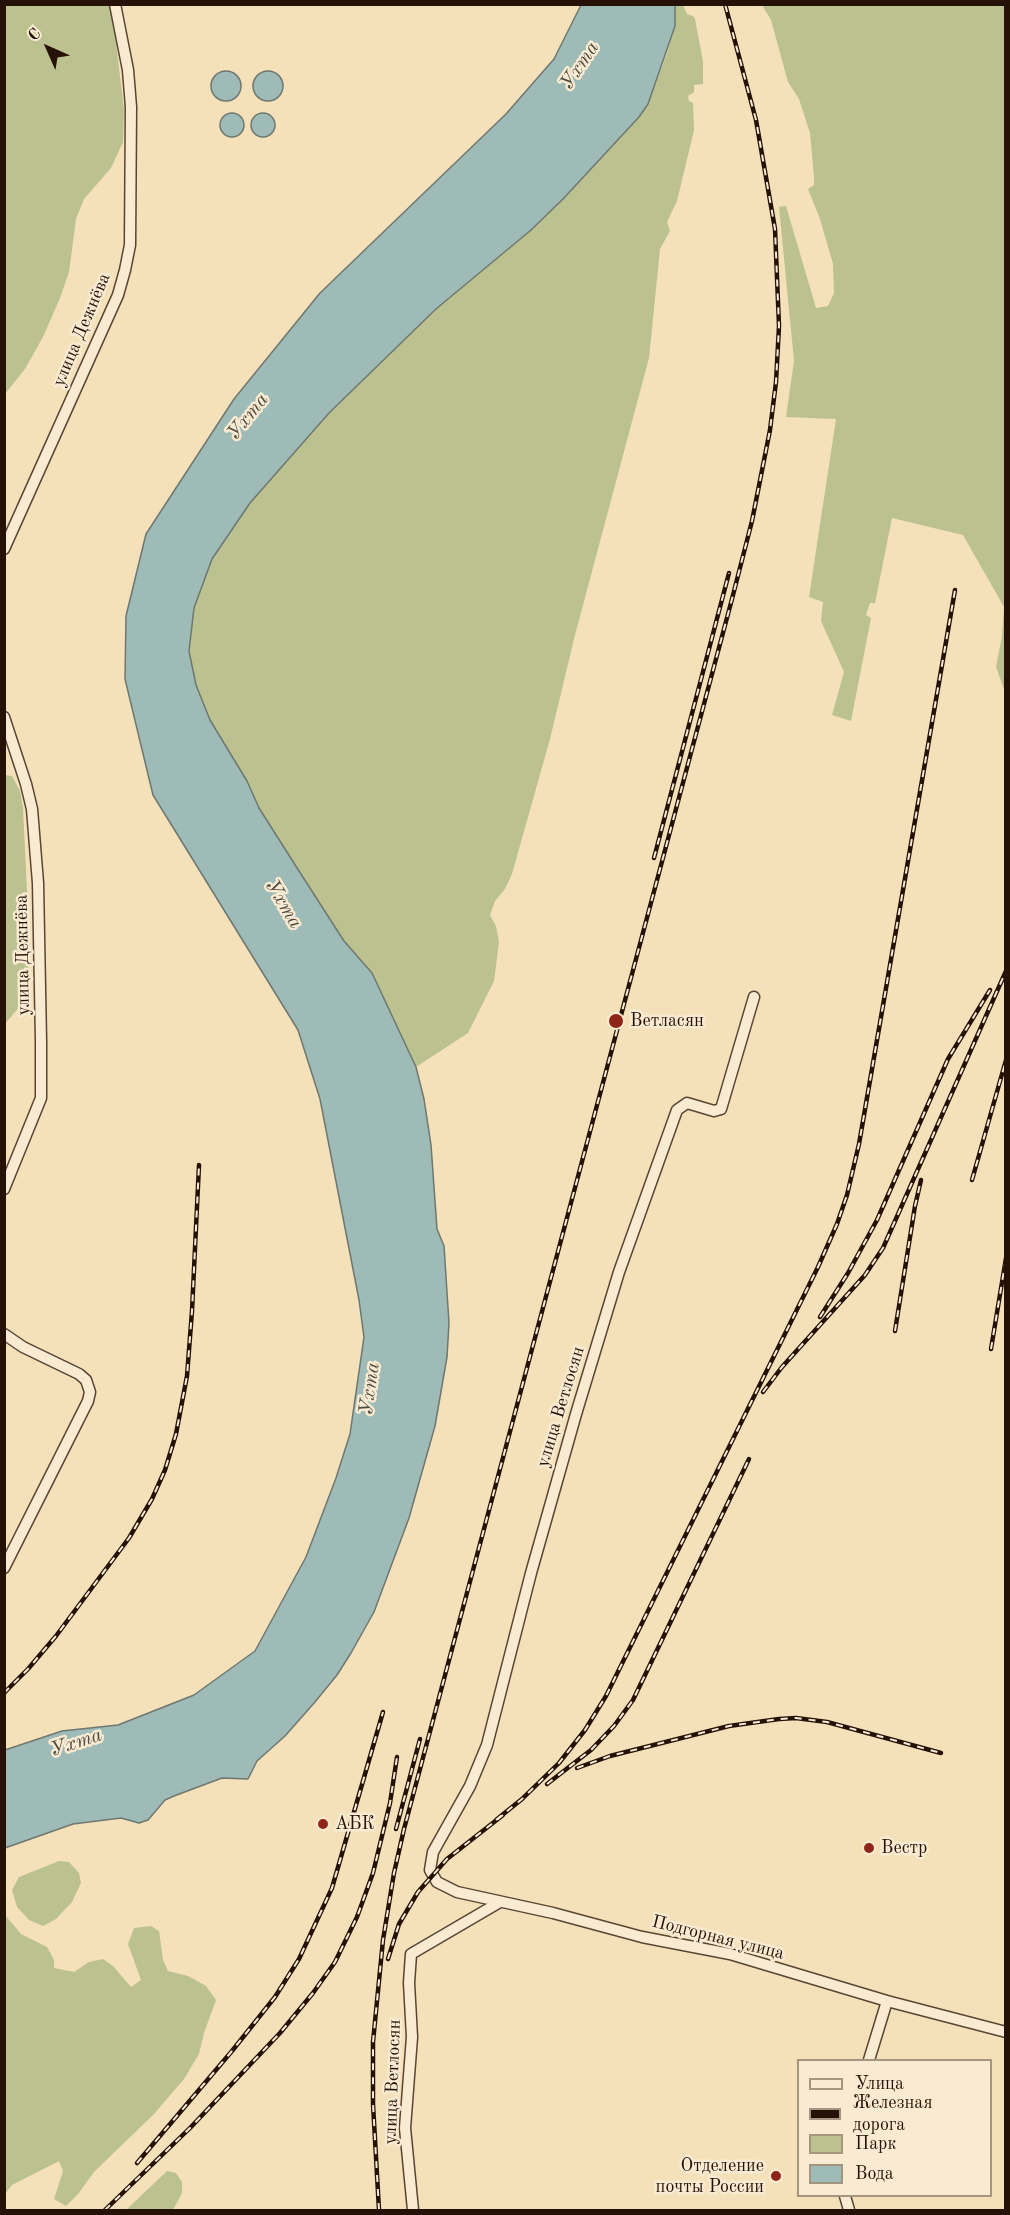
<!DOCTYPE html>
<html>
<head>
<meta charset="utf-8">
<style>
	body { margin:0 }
	#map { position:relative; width:1010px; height:2215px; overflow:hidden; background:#f4e0b9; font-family:"Old Standard TT",serif }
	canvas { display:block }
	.frame { position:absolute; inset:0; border:6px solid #251106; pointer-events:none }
	.legend { position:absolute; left:797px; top:2059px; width:195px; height:138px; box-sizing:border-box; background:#f8ebd2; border:2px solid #a49480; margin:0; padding:8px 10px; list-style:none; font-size:18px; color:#251106 }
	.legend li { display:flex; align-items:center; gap:12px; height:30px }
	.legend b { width:30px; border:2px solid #a49480 }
	.north { position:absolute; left:18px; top:18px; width:60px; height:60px; -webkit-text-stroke:4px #f8ebd2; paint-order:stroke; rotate:315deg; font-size:16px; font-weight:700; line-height:24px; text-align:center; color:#251106 }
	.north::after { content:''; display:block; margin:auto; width:21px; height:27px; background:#251106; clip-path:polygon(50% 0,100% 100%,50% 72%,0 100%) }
</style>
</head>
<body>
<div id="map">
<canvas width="1010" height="2215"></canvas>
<div class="frame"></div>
<ul class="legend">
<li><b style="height:8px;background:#f8ebd2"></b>Улица</li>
<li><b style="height:8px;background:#251106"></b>Железная дорога</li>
<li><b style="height:16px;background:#bcc28f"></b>Парк</li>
<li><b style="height:16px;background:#9ebbb7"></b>Вода</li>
</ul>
<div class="north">С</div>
</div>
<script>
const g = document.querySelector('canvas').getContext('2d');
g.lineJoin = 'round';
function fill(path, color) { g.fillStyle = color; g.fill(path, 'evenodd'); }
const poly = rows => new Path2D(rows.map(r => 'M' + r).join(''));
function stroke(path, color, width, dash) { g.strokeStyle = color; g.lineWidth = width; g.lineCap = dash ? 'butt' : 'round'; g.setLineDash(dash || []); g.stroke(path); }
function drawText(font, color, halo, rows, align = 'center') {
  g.font = font + ' "Old Standard TT",serif'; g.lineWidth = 5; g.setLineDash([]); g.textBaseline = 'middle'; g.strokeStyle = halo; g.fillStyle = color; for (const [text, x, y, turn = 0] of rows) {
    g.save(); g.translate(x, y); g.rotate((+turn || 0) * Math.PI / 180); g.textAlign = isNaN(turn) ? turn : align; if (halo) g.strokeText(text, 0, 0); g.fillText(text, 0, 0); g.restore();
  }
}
const green = poly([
	[5,5,116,5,113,18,124,109,123,142,111,168,84,199,76,219,69,272,60,298,43,337,25,369,5,394],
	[675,5,683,5,687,14,693,16,695,19,703,61,703,84,694,85,694,92,688,96,689,101,693,103,694,130,677,201,667,222,670,231,660,249,649,358,575,635,550,739,512,874,505,889,495,901,490,915,496,926,499,942,494,981,468,1033,416,1067,372,973,344,941,299,871,259,808,247,781,210,720,196,685,189,651,194,608,212,559,250,503,329,413,436,309,531,230,563,199,639,117,648,104,667,53,675,26],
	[762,5,1005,5,1005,692,996,667,1002,636,1004,607,963,535,892,518,875,603,870,603,866,615,871,618,851,721,832,715,844,672,821,621,823,602,809,597,836,419,786,417,794,361,779,207,786,206,816,308,828,306,834,293,833,264,820,219,808,189,814,185,814,177,810,133,799,99,788,82,771,20],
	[5,775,12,776,20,791,23,808,30,952,27,981,20,1006,5,1024],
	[59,1861,69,1862,79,1873,81,1883,72,1902,56,1919,43,1926,29,1920,17,1907,12,1890,19,1877],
	[5,1915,21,1934,47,1947,54,1960,54,1968,74,1972,89,1962,103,1959,113,1966,131,1987,141,1980,128,1944,134,1928,151,1926,159,1931,163,1960,168,1971,188,1976,206,1986,216,2000,204,2033,199,2054,184,2079,154,2114,94,2172,78,2194,66,2206,54,2199,63,2171,59,2161,12,2185,5,2194],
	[167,2171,176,2173,182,2182,182,2193,173,2210,126,2210]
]);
const water = poly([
	[581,5,675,5,675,26,648,104,639,117,563,199,531,230,436,309,329,413,250,503,212,559,194,608,189,651,196,685,210,720,247,781,259,808,299,871,344,941,372,973,416,1067,424,1099,431,1145,437,1229,444,1246,449,1323,447,1357,435,1426,409,1518,374,1612,351,1653,337,1675,315,1702,285,1736,257,1761,248,1779,222,1778,174,1796,165,1800,148,1820,139,1823,121,1818,73,1824,5,1848,5,1750,62,1731,118,1725,194,1695,255,1651,306,1557,336,1478,350,1434,364,1337,359,1300,320,1099,298,1030,153,795,125,679,126,616,146,534,234,399,320,293,506,114,554,59,581,5],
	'253 86a15 15 0 1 1 30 0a15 15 0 1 1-30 0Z',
	'211 86a15 15 0 1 1 30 0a15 15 0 1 1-30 0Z',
	'220 125a12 12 0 1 1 24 0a12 12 0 1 1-24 0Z',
	'251 125a12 12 0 1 1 24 0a12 12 0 1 1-24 0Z'
]);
const minor = poly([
	[4,549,118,295,125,270,130,245,131,107,128,70,115,4],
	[4,717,26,784,32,809,38,883,41,1041,41,1098,4,1189],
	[754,997,721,1109,714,1111,687,1103,677,1110,619,1272,576,1414,531,1573,487,1745,470,1786,433,1852,430,1870,437,1882,457,1892,553,1913,642,1937,730,1954,887,2001,1006,2032],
	[4,1334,23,1347,79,1374,86,1380,90,1392,88,1401,4,1568],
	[869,2060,887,2001],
	[845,2196,849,2210],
	[413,2210,405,2128,412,2037,409,1983,411,1954,500,1902]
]);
const rail = poly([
	[654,858,729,573],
	[972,1180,1006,1060],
	[820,1317,848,1273,877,1220,948,1059,990,990],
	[895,1331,915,1206,921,1180],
	[991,1349,1006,1258],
	[763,1392,782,1367,865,1275,883,1248,1006,971],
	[4,1693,28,1669,56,1636,129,1538,152,1499,165,1470,176,1434,187,1376,192,1311,199,1165],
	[577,1768,610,1756,729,1726,779,1719,796,1718,827,1722,941,1753],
	[547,1784,591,1750,614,1726,633,1700,749,1459],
	[496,1820,522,1799,559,1763,585,1730,606,1696,818,1267,837,1224,847,1195,859,1144,955,590],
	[396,1829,420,1739],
	[388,1959,399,1924,418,1892,447,1859,503,1815],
	[137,2163,232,2051,275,1997,299,1959,332,1888,383,1712],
	[105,2210,190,2128,280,2033,313,1993,335,1962,357,1917,373,1873,390,1803,397,1757],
	[379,2210,373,2104,373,2042,383,1940,394,1873,404,1829,732,599,752,521,770,430,776,382,779,326,775,229,756,120,725,4]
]);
const markers = [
	[616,1021,8,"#8f2418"],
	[323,1824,6,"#8f2418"],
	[869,1848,6,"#8f2418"],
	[776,2176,6,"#8f2418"]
];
const streetNames = [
	["улица Дежнёва",82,330,-67],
	["улица Дежнёва",23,955,-91],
	["улица Ветлосян",561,1407,-73],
	["Подгорная улица",718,1938,14],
	["улица Ветлосян",393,2082,-88]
];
const poiNames = [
	["Ветласян",630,1021],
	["АБК",335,1824],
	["Вестр",881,1848],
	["Отделение",764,2166,"right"],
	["почты России",764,2187,"right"]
];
const waterNames = [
	["Ухта",580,66,-56],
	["Ухта",248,417,-51],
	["Ухта",283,904,59],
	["Ухта",370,1389,-82],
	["Ухта",76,1743,-18]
];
fill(green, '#bcc28f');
fill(water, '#9ebbb7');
stroke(water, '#6e7770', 1.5);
stroke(minor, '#594533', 13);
stroke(minor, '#f8ebd2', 10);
stroke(rail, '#251106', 4.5);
stroke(rail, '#f8ebd2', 2, [7]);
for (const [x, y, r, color] of markers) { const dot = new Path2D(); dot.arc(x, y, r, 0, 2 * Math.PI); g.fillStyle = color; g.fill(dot); stroke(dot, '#f8ebd2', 2); }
drawText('18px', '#251106', '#f8ebd2', streetNames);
drawText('18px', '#251106', '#f8ebd2', poiNames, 'left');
drawText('italic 20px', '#4f4c44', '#f8ebd2', waterNames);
</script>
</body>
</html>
